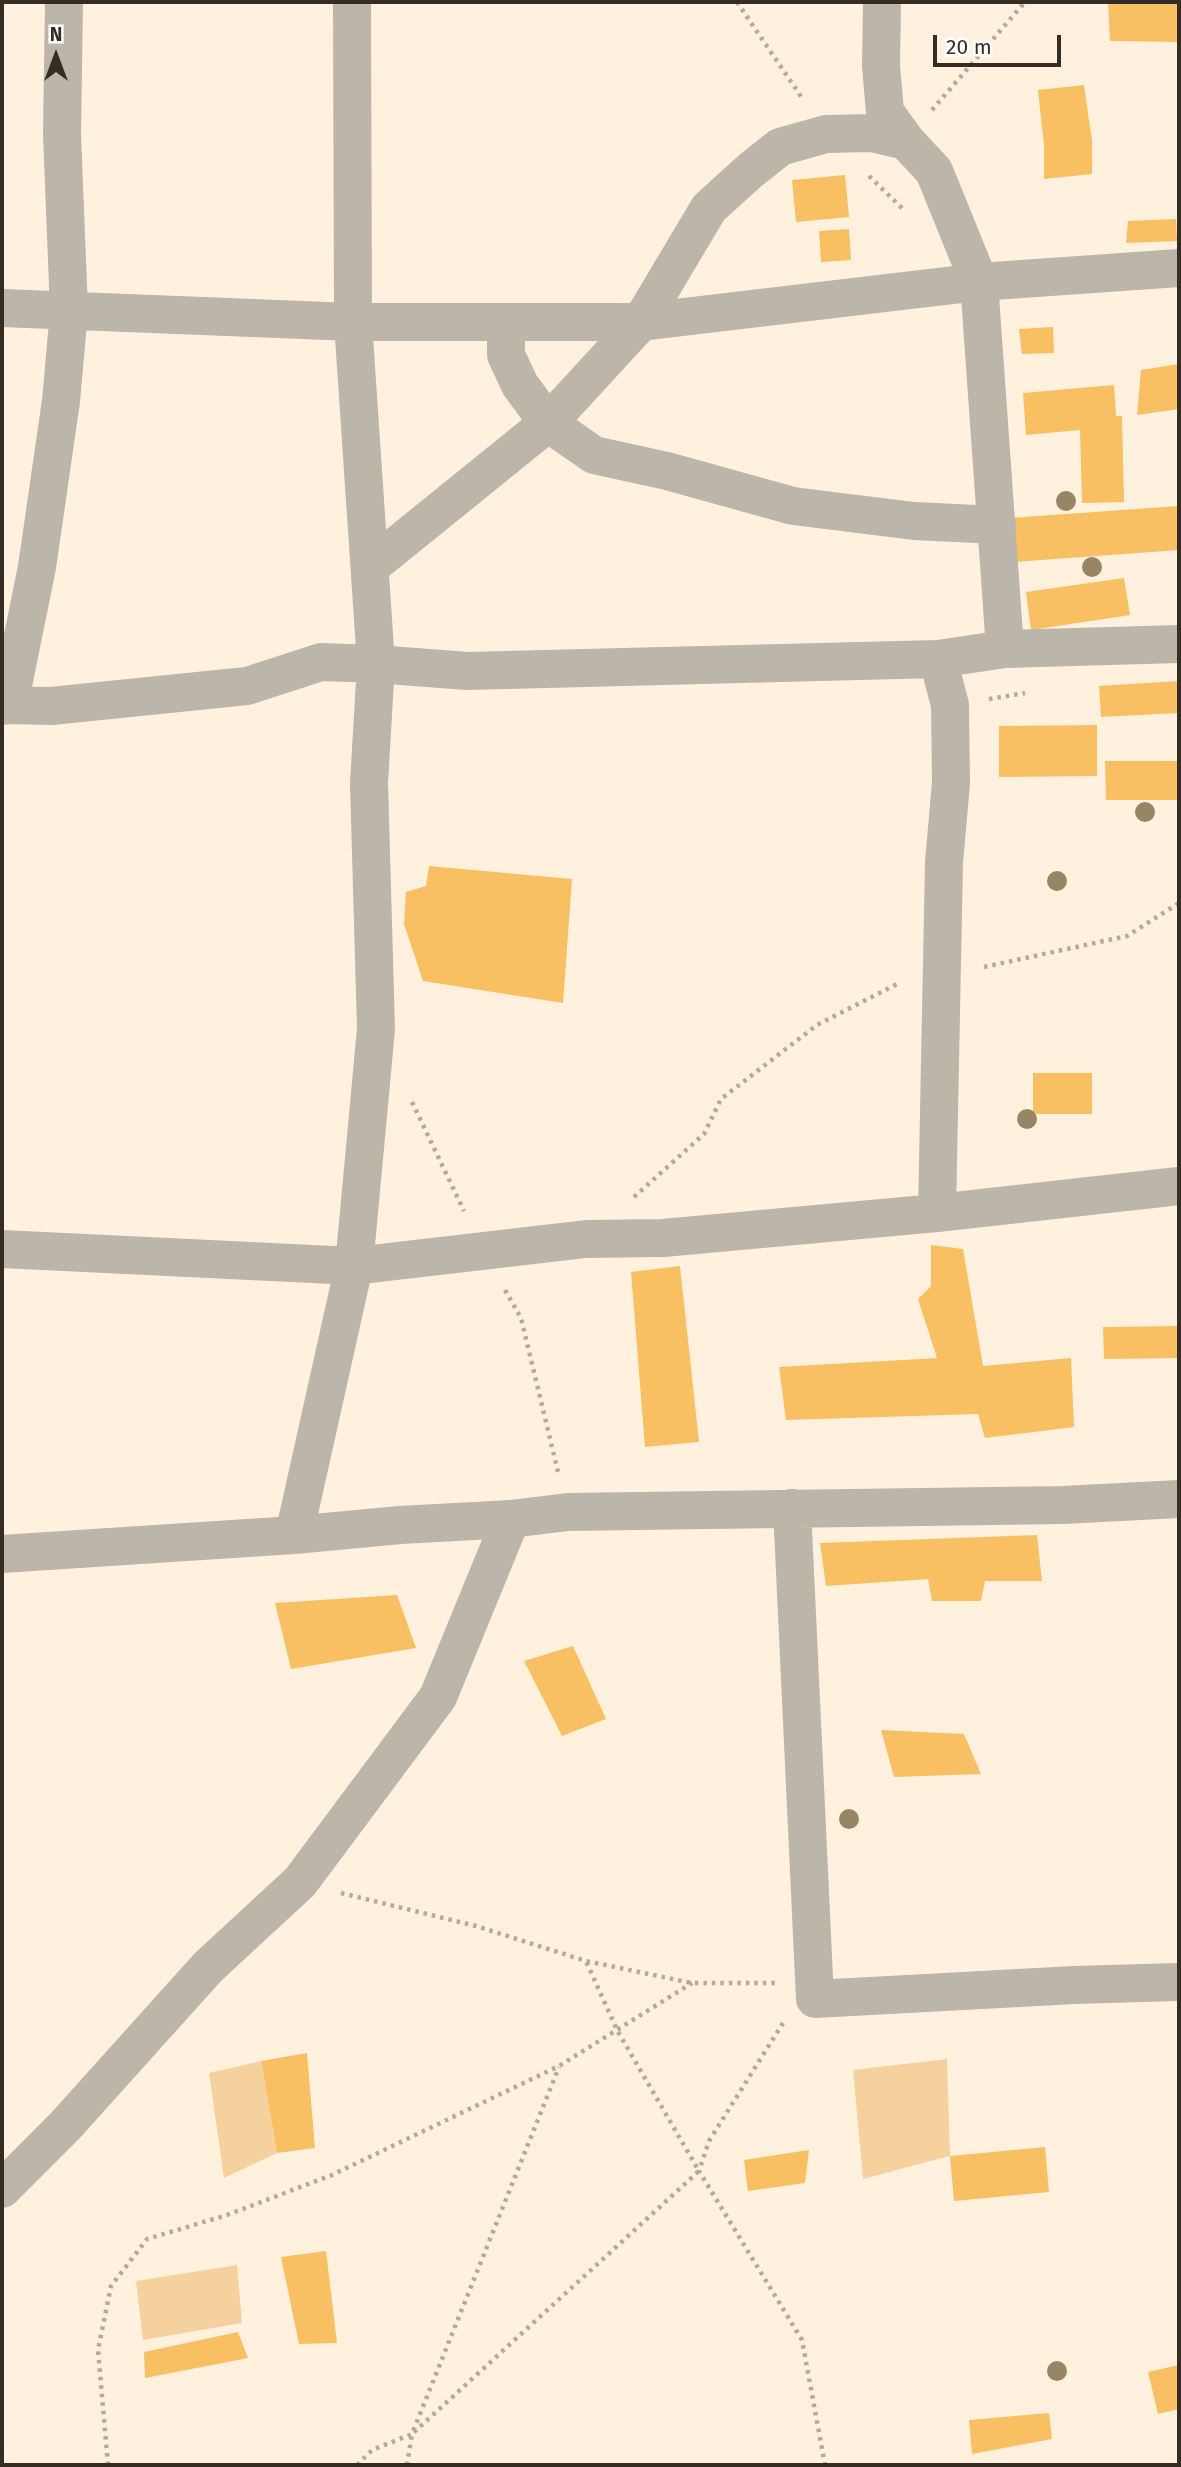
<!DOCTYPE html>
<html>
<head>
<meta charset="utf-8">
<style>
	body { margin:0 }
	#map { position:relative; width:1181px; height:2467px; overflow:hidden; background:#fff1de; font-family:"Fira Sans",sans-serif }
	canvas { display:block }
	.frame { position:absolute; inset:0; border:4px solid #332d24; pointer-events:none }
	.north { position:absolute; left:21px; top:21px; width:70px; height:70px; -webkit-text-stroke:5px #fff; paint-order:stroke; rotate:0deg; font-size:19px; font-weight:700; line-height:28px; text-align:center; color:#332d24 }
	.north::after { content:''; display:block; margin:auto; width:24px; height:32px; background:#332d24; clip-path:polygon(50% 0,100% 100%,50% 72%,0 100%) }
	.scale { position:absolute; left:933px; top:35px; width:128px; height:32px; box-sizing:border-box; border:4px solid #332d24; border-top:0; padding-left:9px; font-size:21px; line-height:24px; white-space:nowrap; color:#332d24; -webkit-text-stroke:5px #fff; paint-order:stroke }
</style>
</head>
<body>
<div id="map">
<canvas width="1181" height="2467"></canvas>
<div class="frame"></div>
<div class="north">N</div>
<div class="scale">20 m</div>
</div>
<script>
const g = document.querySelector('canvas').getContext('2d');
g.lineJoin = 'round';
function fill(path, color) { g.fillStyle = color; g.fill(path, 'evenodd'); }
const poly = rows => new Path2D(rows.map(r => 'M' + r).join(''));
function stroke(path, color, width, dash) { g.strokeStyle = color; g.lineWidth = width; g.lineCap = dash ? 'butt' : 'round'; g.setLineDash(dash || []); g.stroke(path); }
const green = poly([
	[947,2059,950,2156,863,2179,853,2070],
	[261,2061,277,2153,224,2178,209,2073],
	[237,2265,242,2323,143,2340,136,2281]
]);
const building = poly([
	[1108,2,1179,2,1179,42,1110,41],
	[1084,85,1092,141,1092,174,1044,179,1044,146,1038,90],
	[845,175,849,217,796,222,792,180],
	[1176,219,1177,241,1126,243,1128,221],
	[849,229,851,260,821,262,819,231],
	[1053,327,1054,353,1022,354,1019,329],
	[1179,364,1179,409,1137,415,1141,370],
	[1114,385,1116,416,1122,416,1124,502,1082,503,1080,430,1026,435,1023,393],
	[1179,506,1179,550,1014,562,1010,518],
	[1124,578,1130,615,1031,630,1026,592],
	[1179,681,1179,713,1101,717,1099,686],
	[1097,725,1097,776,999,777,999,726],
	[1105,761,1179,761,1179,800,1106,800],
	[429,866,572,879,563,1003,423,981,404,924,406,892,426,886],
	[1033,1073,1092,1073,1092,1114,1033,1114],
	[931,1245,963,1249,983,1366,1071,1358,1074,1427,985,1438,978,1414,786,1420,779,1367,937,1358,918,1299,931,1286],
	[680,1266,699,1442,645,1447,631,1272],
	[1179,1326,1179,1358,1104,1359,1103,1327],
	[1037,1535,1042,1581,985,1581,981,1601,932,1601,928,1579,826,1586,820,1543],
	[397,1595,416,1648,291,1669,275,1603],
	[573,1646,606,1719,562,1736,524,1661],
	[881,1730,964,1734,981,1774,894,1777],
	[307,2053,315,2148,277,2153,261,2061],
	[1045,2147,1049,2192,954,2201,950,2156],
	[809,2150,805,2183,748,2191,744,2160],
	[326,2251,337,2343,299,2344,281,2257],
	[238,2332,248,2358,145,2378,144,2352],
	[1179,2365,1179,2409,1158,2414,1148,2372],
	[1049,2413,1052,2439,972,2454,969,2420]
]);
const path = poly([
	[737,2,802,98],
	[932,110,1025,2],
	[869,176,903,209],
	[989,699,1025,693],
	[984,967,1127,936,1179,903],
	[412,1102,464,1211],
	[634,1197,704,1134,721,1099,817,1025,901,982],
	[505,1290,521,1318,558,1472],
	[341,1893,476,1926,586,1961,692,1983,775,1983],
	[783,2023,709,2141,699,2171,802,2340,825,2465],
	[108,2465,98,2350,111,2286,147,2239,227,2215,332,2175,559,2066,692,1983],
	[357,2465,372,2450,412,2434,559,2067],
	[407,2465,412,2434,699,2171,617,2030,586,1961]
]);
const street = poly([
	[352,2,353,322,376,664,369,783,376,1029,354,1266,294,1535,400,1525,511,1519,568,1512,1063,1505,1179,1499],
	[882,2,881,66,885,112,906,141,934,171,979,282,1005,649],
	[2,308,353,322,641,322,979,282,1179,268],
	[506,323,506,355,520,385,548,423,594,455,667,471,793,506,914,521,997,525],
	[370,567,548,423,641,322,709,208,751,170,780,147,826,134,872,133,906,141],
	[9,705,51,706,247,686,321,662,376,664,467,671,938,659,1005,649,1179,644],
	[2,706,9,705,37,567,61,401,69,311,62,134,64,2],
	[937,1213,944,862,951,783,950,705,938,659],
	[2,1249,354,1266,586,1239,663,1238,937,1213,1179,1186],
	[792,1508,815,1999,1074,1985,1179,1982],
	[2,1554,294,1535],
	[2,2189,65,2126,208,1967,300,1882,438,1697,511,1519]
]);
const trees = [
	[1066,501],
	[1092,567],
	[1145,812],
	[1057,881],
	[1027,1119],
	[849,1819],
	[1057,2371]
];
fill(green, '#f5d29d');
fill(building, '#f9c063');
stroke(path, '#b5aa9a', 4.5, [3.5, 5]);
stroke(street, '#bcb5aa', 38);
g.fillStyle = '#978565';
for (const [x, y] of trees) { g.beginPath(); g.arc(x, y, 10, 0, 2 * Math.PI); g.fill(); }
</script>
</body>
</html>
